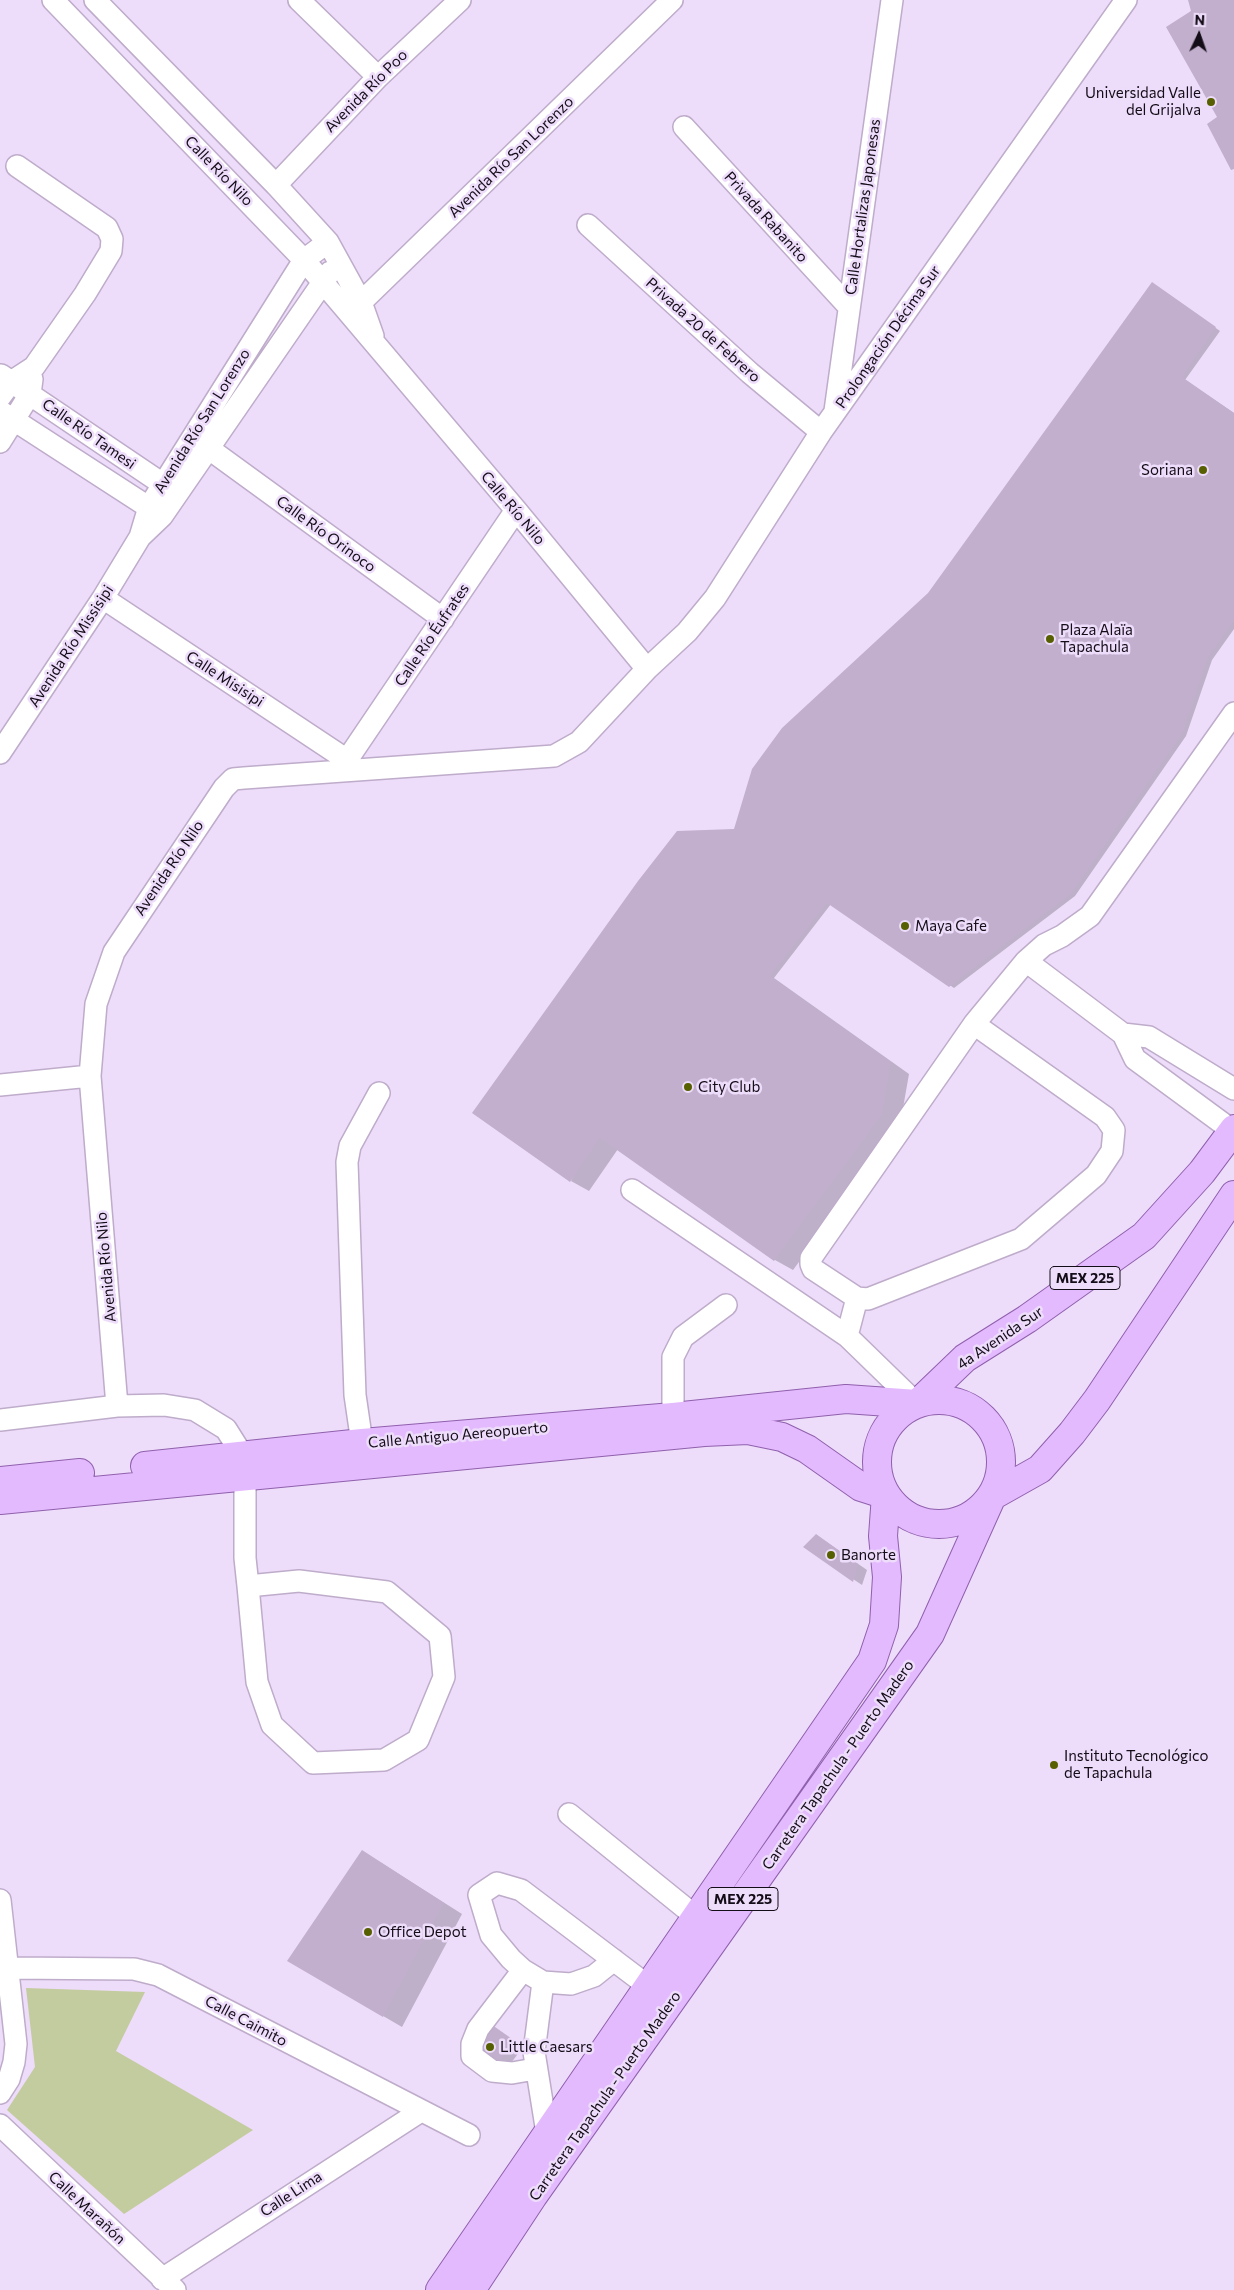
<!DOCTYPE html>
<html>
<head>
<meta charset="utf-8">
<style>
	body { margin:0 }
	#map { position:relative; width:1234px; height:2290px; overflow:hidden; background:#eedcfb; font-family:Commissioner,sans-serif }
	canvas { display:block }
	.north { position:absolute; left:1174px; top:10px; width:50px; height:50px; -webkit-text-stroke:4px #eedcfb; paint-order:stroke; rotate:3deg; font-size:14px; font-weight:700; line-height:20px; text-align:center; color:#130d17 }
	.north::after { content:''; display:block; margin:auto; width:18px; height:22px; background:#130d17; clip-path:polygon(50% 0,100% 100%,50% 72%,0 100%) }
</style>
</head>
<body>
<div id="map">
<canvas width="1234" height="2290"></canvas>
<div class="north">N</div>
</div>
<script>
const g = document.querySelector('canvas').getContext('2d');
g.lineJoin = 'round';
function fill(path, color) { g.fillStyle = color; g.fill(path, 'evenodd'); }
const poly = rows => new Path2D(rows.map(r => 'M' + r).join(''));
function stroke(path, color, width, dash) { g.strokeStyle = color; g.lineWidth = width; g.lineCap = dash ? 'butt' : 'round'; g.setLineDash(dash || []); g.stroke(path); }
function drawText(font, color, halo, rows, align = 'center') {
  g.font = font + ' Commissioner,sans-serif'; g.lineWidth = 5; g.setLineDash([]); g.textBaseline = 'middle'; g.strokeStyle = halo; g.fillStyle = color; for (const [text, x, y, turn = 0] of rows) {
    g.save(); g.translate(x, y); g.rotate((+turn || 0) * Math.PI / 180); g.textAlign = isNaN(turn) ? turn : align; if (halo) g.strokeText(text, 0, 0); g.fillText(text, 0, 0); g.restore();
  }
}
const green = poly([
	[26,1988,145,1992,116,2051,253,2130,124,2214,7,2110,35,2067]
]);
const shadow = poly([
	[1156,286,1220,331,1185,380,1234,413,1234,629,1212,660,1186,736,1075,896,954,988,831,904,774,978,909,1074,900,1125,793,1270,775,1260,618,1149,589,1191,571,1181,734,830,929,594],
	[825,1541,867,1570,862,1585,805,1547],
	[380,1862,462,1914,402,2027,289,1961],
	[494,2027,523,2047,502,2075]
]);
const building = poly([
	[1188,0,1234,0,1234,169,1231,170,1207,124,1217,117,1166,27,1191,11],
	[1152,282,1216,327,1182,377,1234,413,1234,621,1208,657,1182,734,1071,894,949,987,827,903,770,976,891,1062,882,1115,774,1261,600,1138,570,1182,472,1113,638,881,677,831,734,829,752,769,782,728,928,593],
	[816,1534,858,1564,853,1582,803,1547],
	[362,1850,444,1903,383,2017,287,1961],
	[485,2020,515,2041,492,2071,467,2054]
]);
const minor = poly([
	[53,0,304,260,516,510,647,669],
	[95,0,276,185,328,242,361,302,373,336],
	[299,0,378,77],
	[684,127,849,307],
	[276,185,378,77,460,0],
	[588,225,750,373,821,432],
	[351,312,672,0],
	[1,375,173,491],
	[0,397,11,382,34,367,85,294,111,251,112,239,107,228,17,166],
	[0,411,159,514],
	[835,411,892,0],
	[0,442,30,394,32,379],
	[208,448,443,619],
	[140,537,162,516,330,272],
	[103,598,347,760],
	[0,753,103,598,140,537,149,507,304,260,328,242],
	[347,760,516,510],
	[1026,961,1123,1034,1135,1059,1233,1131],
	[974,1024,1105,1117,1114,1130,1112,1151,1096,1175,1021,1239,868,1299,857,1298,813,1269,811,1264,811,1258,974,1024,1026,961,1044,945,1062,936,1090,916,1234,713],
	[1123,1034,1149,1037,1234,1089],
	[0,1085,90,1076],
	[632,1190,847,1336,917,1404],
	[847,1336,857,1298],
	[117,1406,90,1076,96,1004,114,952,224,788,233,779,244,778,554,756,579,742,647,669,687,632,715,598,821,432,1126,0],
	[673,1417,673,1357,683,1337,726,1305],
	[0,1420,117,1406,164,1405,195,1410,226,1429,243,1456,245,1475,245,1558,248,1586,257,1682,272,1725,313,1763,384,1760,418,1740,444,1677,440,1636,387,1592,299,1581,248,1586],
	[362,1443,355,1395,347,1162,350,1146,379,1093],
	[569,1814,695,1916],
	[0,1900,16,2044,14,2062,9,2079,0,2093],
	[614,1960,594,1976,571,1984,543,1982,523,1970,511,1959,491,1935,479,1895,497,1883,521,1890,648,1986],
	[8,1968,134,1969,158,1975,469,2135],
	[523,1970,478,2029,472,2044,472,2056,492,2071,512,2073,535,2069],
	[543,1982,534,2052,547,2133],
	[0,2125,175,2290],
	[162,2279,421,2111]
]);
const major = poly([
	'877 1462a62 62 0 1 1 124 0a62 62 0 1 1-124 0Z',
	[145,1466,362,1443,673,1417,846,1399,917,1404,965,1358,1027,1319,1144,1236,1202,1172,1234,1129],
	[0,1481,80,1473],
	[0,1500,704,1432,748,1430,782,1437,807,1449,861,1487,886,1495,883,1536,887,1577,884,1625,872,1661,440,2290],
	[471,2290,533,2196,930,1634,992,1496,1040,1469,1072,1433,1097,1400,1234,1195]
]);
const markers = [
	[1211,102,5,"#566000"],
	[1203,470,5,"#566000"],
	[1050,639,5,"#566000"],
	[905,926,5,"#566000"],
	[688,1087,5,"#566000"],
	[831,1555,5,"#566000"],
	[1054,1765,5,"#566000"],
	[368,1932,5,"#566000"],
	[490,2047,5,"#566000"]
];
const shields = [
	[1085,1278,70],
	[743,1899,70]
];
const shieldNames = [
	["MEX 225",1085,1278],
	["MEX 225",743,1899]
];
const streetNames = [
	["Avenida Río Poo",366,91,-45],
	["Avenida Río San Lorenzo",511,157,-44],
	["Calle Río Nilo",219,171,46],
	["Calle Hortalizas Japonesas",863,207,-82],
	["Privada Rabanito",766,217,48],
	["Privada 20 de Febrero",703,330,42],
	["Prolongación Décima Sur",888,337,-55],
	["Avenida Río San Lorenzo",202,421,-58],
	["Calle Río Tamesi",89,434,35],
	["Calle Río Nilo",513,508,50],
	["Calle Río Orinoco",326,534,36],
	["Calle Río Éufrates",432,635,-56],
	["Avenida Río Missisipi",71,646,-57],
	["Calle Misisipi",225,679,33],
	["Avenida Río Nilo",169,868,-56],
	["Avenida Río Nilo",106,1267,-95],
	["4a Avenida Sur",1000,1338,-34],
	["Calle Antiguo Aereopuerto",458,1435,-5],
	["Carretera Tapachula - Puerto Madero",838,1765,-55],
	["Calle Caimito",246,2021,28],
	["Carretera Tapachula - Puerto Madero",605,2096,-55],
	["Calle Lima",291,2194,-33],
	["Calle Marañón",87,2208,43]
];
const poiNames = [
	["Universidad Valle",1201,93,"right"],
	["del Grijalva",1201,110,"right"],
	["Soriana",1193,470,"right"],
	["Plaza Alaïa",1060,630],
	["Tapachula",1060,647],
	["Maya Cafe",915,926],
	["City Club",698,1087],
	["Banorte",841,1555],
	["Instituto Tecnológico",1064,1756],
	["de Tapachula",1064,1773],
	["Office Depot",378,1932],
	["Little Caesars",500,2047]
];
fill(green, '#c3cc9e');
fill(shadow, '#0003');
fill(building, '#c1afcd');
stroke(minor, '#beacca', 24);
stroke(major, '#8f60ac', 30);
stroke(minor, '#fff', 21);
stroke(major, '#e4bafe', 28);
for (const [x, y, r, color] of markers) { const dot = new Path2D(); dot.arc(x, y, r, 0, 2 * Math.PI); g.fillStyle = color; g.fill(dot); stroke(dot, '#eedcfb', 2); }
for (const [x, y, w] of shields) { const box = new Path2D(); box.roundRect(x - w / 2, y - 11.5, w, 23, 4); g.fillStyle = '#eedcfb'; g.fill(box); stroke(box, '#130d17', 1); }
drawText('bold 14px', '#130d17', null, shieldNames);
drawText('15px', '#130d17', '#eedcfb', streetNames);
drawText('15px', '#130d17', '#eedcfb', poiNames, 'left');
</script>
</body>
</html>
